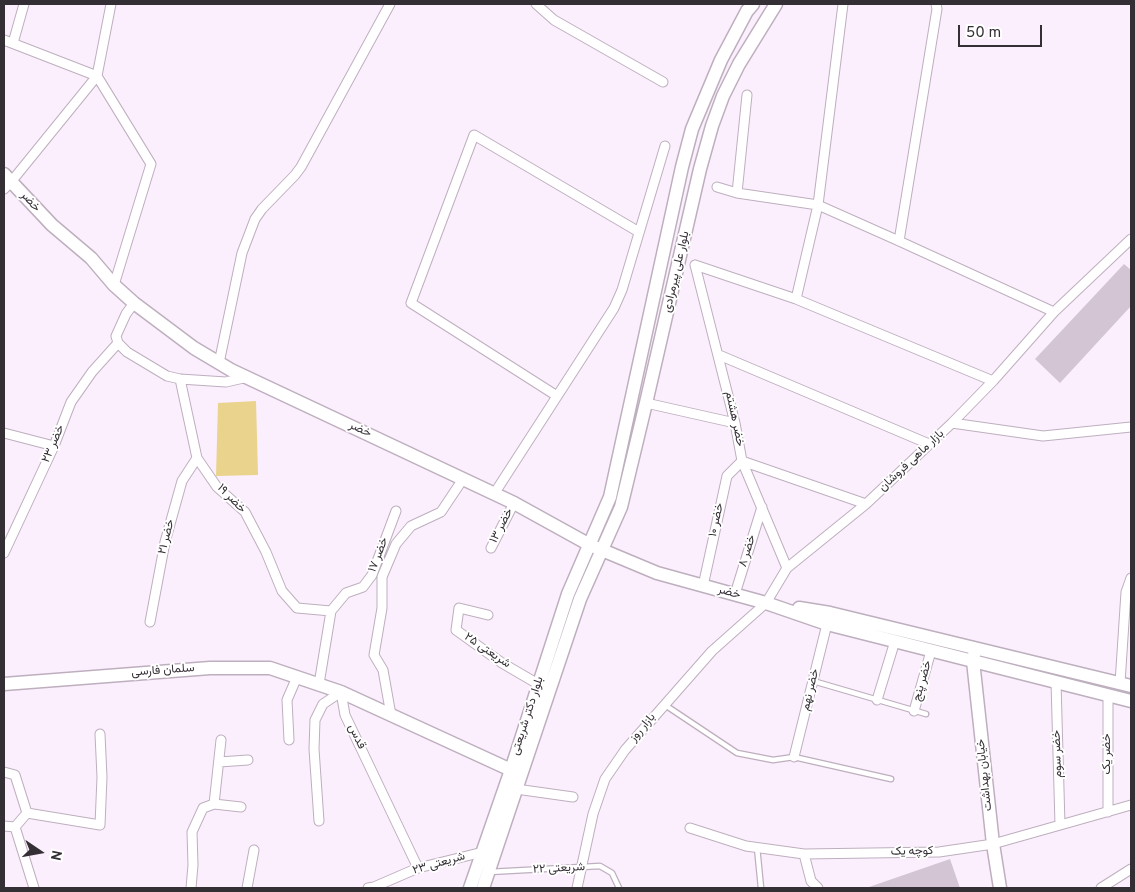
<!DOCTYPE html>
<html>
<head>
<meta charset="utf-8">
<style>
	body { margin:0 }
	#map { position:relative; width:1135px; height:892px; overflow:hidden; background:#fbeffd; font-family:Overpass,sans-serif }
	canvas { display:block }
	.frame { position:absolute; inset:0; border:5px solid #342e35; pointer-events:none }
	.north { position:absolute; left:15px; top:827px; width:50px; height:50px; -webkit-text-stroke:4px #fff; paint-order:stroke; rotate:102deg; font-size:14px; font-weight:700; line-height:20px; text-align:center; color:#342e35 }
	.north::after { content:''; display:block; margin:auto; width:18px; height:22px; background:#342e35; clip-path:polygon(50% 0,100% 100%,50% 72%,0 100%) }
	.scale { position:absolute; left:958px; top:25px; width:84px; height:22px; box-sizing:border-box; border:2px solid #342e35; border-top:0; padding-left:6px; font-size:15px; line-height:18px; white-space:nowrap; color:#342e35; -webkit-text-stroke:4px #fff; paint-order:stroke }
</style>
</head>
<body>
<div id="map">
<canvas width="1135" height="892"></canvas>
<div class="frame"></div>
<div class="north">N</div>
<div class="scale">50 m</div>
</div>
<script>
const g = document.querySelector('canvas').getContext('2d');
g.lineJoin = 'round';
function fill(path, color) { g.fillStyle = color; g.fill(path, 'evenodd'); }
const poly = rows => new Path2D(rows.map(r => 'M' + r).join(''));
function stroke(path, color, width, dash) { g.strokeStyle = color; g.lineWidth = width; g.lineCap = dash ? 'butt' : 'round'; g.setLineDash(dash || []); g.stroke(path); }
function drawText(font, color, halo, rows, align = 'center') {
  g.font = font + ' Overpass,Vazirmatn,sans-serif'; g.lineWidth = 4; g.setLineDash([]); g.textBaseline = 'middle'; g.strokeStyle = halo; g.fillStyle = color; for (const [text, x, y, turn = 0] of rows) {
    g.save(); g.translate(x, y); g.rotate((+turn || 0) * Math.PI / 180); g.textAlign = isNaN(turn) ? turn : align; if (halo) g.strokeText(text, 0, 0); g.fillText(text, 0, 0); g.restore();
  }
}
const green = poly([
	[256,401,258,475,216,476,218,403]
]);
const building = poly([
	[1124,264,1131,270,1131,306,1060,383,1035,359],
	[950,859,960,888,869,888,869,887]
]);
const lane = poly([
	[813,681,926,714],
	[665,705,737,753,773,760,794,757,891,779],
	[757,847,761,888],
	[489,872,600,866,612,873,619,888]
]);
const street = poly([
	[536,4,554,20,663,82],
	[4,40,97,76,151,164,114,285],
	[13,43,24,4],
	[717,187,737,193,818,205,899,241,1054,312],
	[4,189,11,182,97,76,111,4],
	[737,193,747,95],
	[899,241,937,9,936,4],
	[695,265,796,299,993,381],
	[695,265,735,423,742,461,787,568],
	[796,299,818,205,843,4],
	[134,303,126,314,116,336,118,343,127,352,167,376,180,379,226,382,248,377],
	[719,355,929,444],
	[219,363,242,253,255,219,262,209,295,175,301,167,390,4],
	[180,379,197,458,217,487,245,512,266,552,282,591,297,608,331,611],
	[557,396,411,303,474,135,639,232],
	[646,403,735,423],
	[952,423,993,381,1054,312,1131,239],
	[4,433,54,446],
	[494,494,614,308,622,290,665,146],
	[491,548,514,503],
	[4,553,54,446,71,402,92,372,118,343],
	[703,586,727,476,742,461,866,504],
	[735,594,762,507],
	[331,611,346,593,363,587,372,575,396,511],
	[488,615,459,608,456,630,502,663,538,684],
	[150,622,165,542,182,481,197,458],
	[1056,682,1060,825],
	[1120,683,1126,592,1131,578],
	[319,684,331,611],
	[1108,696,1108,812],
	[877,700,895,641],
	[914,711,931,651],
	[391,715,383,670,374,655,382,608,382,577,396,544,411,526,441,512,463,479],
	[289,740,287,700,297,677],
	[794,757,827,624],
	[219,762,248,760],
	[4,772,15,775,27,813,15,827,34,888],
	[516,789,573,797],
	[214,804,241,807],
	[27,813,100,825,102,777,100,734],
	[319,821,314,749,315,720,323,704,341,692,345,715,418,868],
	[4,826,15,827],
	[690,828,746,846,804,854,939,852,993,844,1131,805],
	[804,854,811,881,818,888],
	[191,888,193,865,192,832,203,808,214,804,221,740],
	[247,888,254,850],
	[368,888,374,887,418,868,483,852],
	[577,888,593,814,605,779,625,750,712,651,766,603,787,568,866,504,952,423,1043,436,1131,427],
	[1101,888,1131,869]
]);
const secondary = poly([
	[4,174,52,225,91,258,114,285,134,303,194,348,231,370,463,479,514,503,590,545,657,573,766,603,827,624,1131,701],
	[799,608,830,613,1131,686],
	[974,655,973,661,993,844,1000,888],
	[4,684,210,668,270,668,341,692,511,770],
	[470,888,511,770,568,594,610,497,682,167,692,129,721,60,747,11,753,4],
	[483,888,580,599,621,507,646,403,700,169,712,126,723,96,739,64,776,4]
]);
const streetNames = [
	["خضر",30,202,47],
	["بلوار علی پیرمرادی",677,272,-77],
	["خضر هشتم",734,419,78],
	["خضر",360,430,25],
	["خضر ۲۳",54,444,-67],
	["بازار ماهی فروشان",912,461,-43],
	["خضر ۱۹",231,499,45],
	["خضر ۱۰",717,520,-78],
	["خضر ۱۳",502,526,-63],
	["خضر ۲۱",167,537,-76],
	["خضر ۸",748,551,-73],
	["خضر ۱۷",379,555,-69],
	["خضر",729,593,15],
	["شریعتی ۲۵",487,651,34],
	["سلمان فارسی",163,671,-4],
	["خضر پنج",923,681,-74],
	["خضر نهم",811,690,-76],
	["بلوار دکتر شریعتی",528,716,-72],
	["بازار روز",643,728,-50],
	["قدس",356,737,64],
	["خضر سوم",1058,754,-92],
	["خضر یک",1108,754,-90],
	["خیابان بهداشت",985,775,-96],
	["کوچه یک",912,852,-1],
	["شریعتی ۲۳",439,864,-16],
	["شریعتی ۲۲",559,869,-3]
];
fill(green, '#e9d38d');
fill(building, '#d4c5d5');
stroke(lane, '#beafbf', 7);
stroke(street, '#beafbf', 11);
stroke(secondary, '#beafbf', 15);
stroke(lane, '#fff', 4.5);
stroke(street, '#fff', 9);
stroke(secondary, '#fff', 12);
drawText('12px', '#342e35', '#fff', streetNames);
</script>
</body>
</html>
